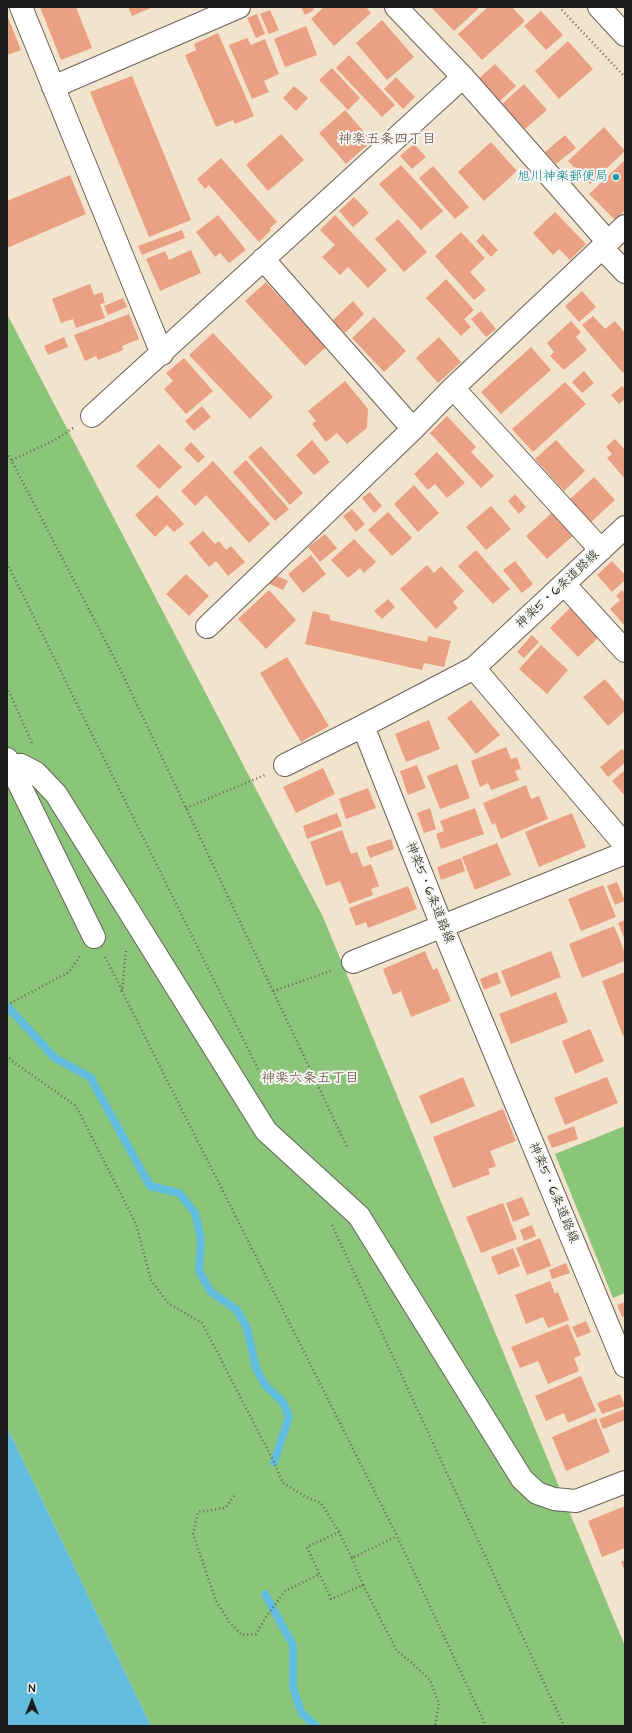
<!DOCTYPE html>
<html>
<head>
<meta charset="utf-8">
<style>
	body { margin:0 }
	#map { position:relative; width:632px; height:1733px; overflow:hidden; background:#f2e4cc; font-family:"Architects Daughter",sans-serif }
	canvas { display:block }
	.frame { position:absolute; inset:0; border:8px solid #1c1c1c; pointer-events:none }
	.north { position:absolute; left:12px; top:1681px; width:40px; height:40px; -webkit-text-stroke:3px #f6f6f2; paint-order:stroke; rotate:0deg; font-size:11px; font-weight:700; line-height:16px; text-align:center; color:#1c1c1c }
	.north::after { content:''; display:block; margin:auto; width:14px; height:18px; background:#1c1c1c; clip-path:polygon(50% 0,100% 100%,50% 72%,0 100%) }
</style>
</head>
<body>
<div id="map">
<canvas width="632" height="1733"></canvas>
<div class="frame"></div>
<div class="north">N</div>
</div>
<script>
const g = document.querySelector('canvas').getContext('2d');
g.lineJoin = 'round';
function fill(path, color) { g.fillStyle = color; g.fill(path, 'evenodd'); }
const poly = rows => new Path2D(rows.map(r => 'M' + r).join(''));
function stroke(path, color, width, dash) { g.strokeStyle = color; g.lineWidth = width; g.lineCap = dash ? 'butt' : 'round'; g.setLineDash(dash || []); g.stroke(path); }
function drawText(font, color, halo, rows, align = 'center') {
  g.font = font + ' "Architects Daughter","Klee One",sans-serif'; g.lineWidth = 4; g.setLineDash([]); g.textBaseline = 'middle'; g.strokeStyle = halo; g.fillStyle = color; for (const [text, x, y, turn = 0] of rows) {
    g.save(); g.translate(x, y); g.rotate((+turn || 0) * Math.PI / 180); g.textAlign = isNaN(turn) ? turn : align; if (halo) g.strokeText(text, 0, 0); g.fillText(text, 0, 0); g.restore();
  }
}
const green = poly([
	[7,314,323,917,625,1646,625,1726,151,1726,7,1427],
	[625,1126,625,1293,613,1298,555,1154]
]);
const water = poly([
	[7,1427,151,1726,7,1726]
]);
const stream = poly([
	[7,1006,55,1058,90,1077,150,1186,179,1193,195,1213,201,1238,199,1271,211,1292,237,1310,247,1328,256,1368,265,1385,283,1402,289,1417,274,1462],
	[265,1594,293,1645,293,1687,301,1712,316,1726]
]);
const building = poly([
	[40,7,76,7,92,48,61,60],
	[128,7,153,7,132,16],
	[301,7,313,7,314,10,305,15],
	[324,7,366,7,371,13,334,46,311,19],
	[431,7,480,7,454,31],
	[488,7,512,7,525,21,482,60,458,34],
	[270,10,279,30,269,34,260,14],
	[541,11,563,35,546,50,524,26],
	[257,14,265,34,256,38,247,18],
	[7,15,21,50,7,55],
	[382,20,414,57,387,80,356,43],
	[306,26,317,55,285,67,274,39],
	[218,33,254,116,235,124,233,120,216,127,185,55,196,50,194,44],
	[247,38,251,45,265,39,279,74,264,81,269,92,252,99,229,45],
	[568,41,593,69,559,99,535,71],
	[349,55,395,105,382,117,336,68],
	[495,64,516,86,499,102,478,79],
	[332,68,360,98,348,110,319,80],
	[132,76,191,220,149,237,90,92],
	[396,77,415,97,403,109,384,89],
	[524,84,547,110,525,129,502,104],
	[294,86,308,98,296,111,283,98],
	[345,110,372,141,346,164,319,133],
	[604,127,625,151,590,184,568,161],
	[281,134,304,160,268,191,246,165],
	[565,135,576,148,556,164,545,152],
	[491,142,517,171,484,201,458,172],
	[414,144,426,157,412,169,400,156],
	[221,158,277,222,270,228,271,230,259,242,209,185,205,189,197,179],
	[625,160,625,210,615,220,589,194],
	[401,165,443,211,421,230,379,184],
	[433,166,469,207,455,219,419,178],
	[70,175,86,214,7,248,7,201],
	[354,197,369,213,353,227,339,211],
	[555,212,586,244,570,260,559,249,553,255,533,233],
	[218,215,246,250,229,263,220,253,215,257,196,232],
	[335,215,387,270,368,288,348,267,340,275,322,257,335,245,320,230],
	[398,219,427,252,404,272,375,239],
	[182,230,185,238,142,255,138,246],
	[461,232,485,258,470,272,486,290,474,300,435,256],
	[483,234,498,250,491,257,476,241],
	[191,250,201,273,160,291,146,259,165,251,169,260],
	[446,279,474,310,464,319,471,327,461,336,426,298],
	[266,282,326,347,305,366,245,301],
	[90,284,94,295,102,292,105,303,100,304,105,318,76,328,73,319,61,323,52,299],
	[582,291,596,307,579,322,565,306],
	[123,298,127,307,108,315,104,306],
	[353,301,364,314,345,333,333,320],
	[481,311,496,329,486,337,471,319],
	[129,314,139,339,122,346,123,350,98,360,96,356,85,361,74,335],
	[593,316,605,329,615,321,625,333,625,371,623,373,582,325],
	[374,317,406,351,384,372,352,338],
	[571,321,581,332,576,337,587,350,564,370,550,356,554,352,547,343],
	[213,333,273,397,250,419,189,355],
	[64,337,68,347,48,355,44,346],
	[439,337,461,362,438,383,416,358],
	[531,347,551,370,501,414,481,392],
	[184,358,213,391,186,414,164,389,173,381,166,373],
	[584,371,594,383,582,393,572,382],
	[345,381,368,409,367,428,347,444,337,433,326,442,312,424,316,421,308,411],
	[565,382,586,404,533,452,512,429],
	[622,386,625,389,625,399,619,404,611,395],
	[202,406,211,417,194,431,185,421],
	[447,416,476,447,471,452,494,476,481,488,430,433],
	[615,439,625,450,625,479,607,458,612,454,606,447],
	[312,440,330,462,314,475,296,455],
	[556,440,585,471,564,491,535,459],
	[191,442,205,457,198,463,184,449],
	[159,444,182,467,159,489,136,466],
	[261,446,303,493,290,505,248,457],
	[437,452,465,483,447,498,435,484,428,490,414,474],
	[246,460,289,509,275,521,233,472],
	[213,461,270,524,249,543,206,495,195,506,181,491],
	[594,477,615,500,591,522,570,499],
	[414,485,439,513,418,532,394,504],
	[370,492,382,506,374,513,362,498],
	[515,494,526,507,519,514,508,501],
	[157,495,184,524,174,532,167,525,155,537,135,515],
	[491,506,511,529,486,550,466,527],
	[352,509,365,524,356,532,343,516],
	[554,511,575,534,547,559,526,536],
	[388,512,412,538,392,556,368,530],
	[203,531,215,544,219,541,226,550,231,546,245,562,228,576,216,561,209,567,189,543],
	[325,534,337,548,320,562,308,547],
	[354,539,376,562,364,573,360,568,348,578,331,560],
	[476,550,510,589,493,604,458,566],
	[311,555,326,574,303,593,288,574],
	[515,561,533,584,522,593,503,570],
	[612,561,625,575,625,580,612,592,597,575],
	[427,565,434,573,441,566,464,591,453,602,458,608,436,629,400,589],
	[186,574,209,596,189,616,166,594],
	[272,574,288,581,283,590,267,583],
	[269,590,296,620,266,649,238,619],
	[622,590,625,594,625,626,610,609,620,600,616,596],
	[388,599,395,607,382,619,374,611],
	[570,608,598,638,578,657,550,628],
	[313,611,330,615,330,620,427,642,428,636,451,641,444,667,424,663,422,670,305,644],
	[532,635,539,642,524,658,517,652],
	[541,645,568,670,547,694,519,669],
	[287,657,329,726,301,742,260,673],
	[605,679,625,703,625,711,608,726,583,697],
	[471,700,500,735,476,754,447,718],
	[429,720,440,749,406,762,395,734],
	[506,747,511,759,517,757,521,769,515,771,519,780,491,790,488,783,480,787,471,761],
	[622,749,625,752,625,763,608,777,600,767],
	[457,764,470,798,440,809,427,776],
	[417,765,426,788,408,795,400,771],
	[323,768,335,794,296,813,283,787],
	[625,770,625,796,612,781],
	[526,785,531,799,539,796,548,819,501,839,495,823,492,825,483,803],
	[368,788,376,808,346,819,339,799],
	[430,808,436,829,424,833,417,813],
	[475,808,484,834,441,849,436,834,444,831,440,821],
	[337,813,342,826,307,839,303,826],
	[572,813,586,847,539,867,525,832],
	[342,830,351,854,357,852,363,867,371,864,379,886,371,889,373,895,349,904,340,881,326,886,310,842],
	[391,839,394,849,370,858,366,847],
	[497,843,511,875,475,890,462,857],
	[461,858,465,871,441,880,437,867],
	[617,882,625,901,615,905,607,886],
	[603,885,616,917,581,931,568,899],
	[408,886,417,909,368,928,366,922,356,926,349,908],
	[625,920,625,940,618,923],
	[614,926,625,953,625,961,582,978,569,944],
	[425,951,433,970,437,968,451,1001,411,1017,401,991,393,995,383,969],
	[551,951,561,977,511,997,501,971],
	[497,972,501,983,484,990,480,979],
	[625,972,625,1035,623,1036,602,981],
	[556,992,568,1022,511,1044,499,1014],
	[590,1029,604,1061,575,1074,562,1041],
	[463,1077,475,1106,431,1124,419,1096],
	[607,1077,618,1103,565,1125,554,1098],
	[503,1109,516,1141,490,1151,496,1166,488,1169,490,1174,453,1188,433,1137],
	[574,1126,578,1139,552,1148,547,1136],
	[522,1197,530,1215,513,1222,506,1203],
	[503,1203,517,1239,481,1253,466,1217],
	[532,1225,536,1236,524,1241,520,1230],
	[540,1238,551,1266,527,1275,516,1248],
	[513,1248,520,1266,498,1275,491,1257],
	[566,1263,570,1273,552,1279,549,1270],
	[550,1281,555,1294,558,1292,569,1320,548,1328,543,1317,526,1324,515,1295],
	[625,1302,625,1316,622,1317,617,1305],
	[586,1321,591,1332,577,1338,572,1327],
	[568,1324,581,1355,574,1358,579,1371,548,1384,538,1361,520,1368,511,1347],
	[581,1376,596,1411,568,1423,564,1413,546,1421,535,1396],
	[620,1394,625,1406,602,1414,597,1403],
	[625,1409,625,1420,603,1429,599,1419],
	[596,1418,610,1452,566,1471,552,1437],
	[625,1506,625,1548,602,1557,588,1521],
	[625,1560,625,1571,621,1562]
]);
const path = poly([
	[559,7,625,77],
	[7,452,121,671,347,1147],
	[12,460,55,440,73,428],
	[7,563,259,1071],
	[7,687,32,743],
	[186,808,265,775],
	[126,951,122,991,397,1536,486,1726],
	[105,957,122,990],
	[273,991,331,971],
	[7,1005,69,972,80,956],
	[7,1055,12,1061,76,1106,136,1224,151,1280,168,1303,202,1323,274,1462,283,1483,306,1497,321,1503,339,1532],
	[332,1225,564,1726],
	[234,1496,225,1508,198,1512,193,1534,216,1601,230,1623,242,1635,256,1634,266,1617,285,1591,320,1574],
	[352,1558,363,1585,331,1599,307,1547,339,1532,352,1558,397,1536],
	[363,1585,397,1651,412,1663,430,1680,439,1704,435,1726]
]);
const minor = poly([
	[21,7,162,354],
	[396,7,463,77,608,242],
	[53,87,239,7],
	[602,248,625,272],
	[263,259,413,429],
	[453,388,601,550],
	[92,416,463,77],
	[625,527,474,668,363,726,442,926,625,1366],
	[564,584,625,651],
	[207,627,413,429,453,388,625,226],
	[474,668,625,845],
	[7,759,94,937],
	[285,765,363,726],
	[10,766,21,765,36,773,56,794,266,1131,359,1216,522,1479,537,1493,554,1499,576,1501,625,1482],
	[353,962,625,853]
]);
const highway = poly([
	[599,7,625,35]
]);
const markers = [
	[616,177,4,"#0f9aa8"]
];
const cultureNames = [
	["旭川神楽郵便局",608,177]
];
const streetNames = [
	["神楽5・6条道路線",558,590,-43],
	["神楽5・6条道路線",429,893,68],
	["神楽5・6条道路線",553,1193,67]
];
const neighbourhoodNames = [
	["神楽五条四丁目",387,140],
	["神楽六条五丁目",310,1079]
];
fill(green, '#8ac57a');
fill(water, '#61bcde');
stroke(stream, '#61bcde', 8);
fill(building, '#eaa082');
stroke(minor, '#67625a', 24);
stroke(highway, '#67625a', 24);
stroke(path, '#67625a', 2.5, [1, 3]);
stroke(minor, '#fff', 22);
stroke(highway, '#fff', 22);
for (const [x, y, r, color] of markers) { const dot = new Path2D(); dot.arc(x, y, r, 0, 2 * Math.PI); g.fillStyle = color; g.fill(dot); stroke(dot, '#f6f6f2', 1.5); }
drawText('13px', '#0d838f', '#f6f6f2', cultureNames, 'right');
drawText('13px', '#1c1c1c', '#f6f6f2', streetNames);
drawText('14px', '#644a40', '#f6f6f2', neighbourhoodNames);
</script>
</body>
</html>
